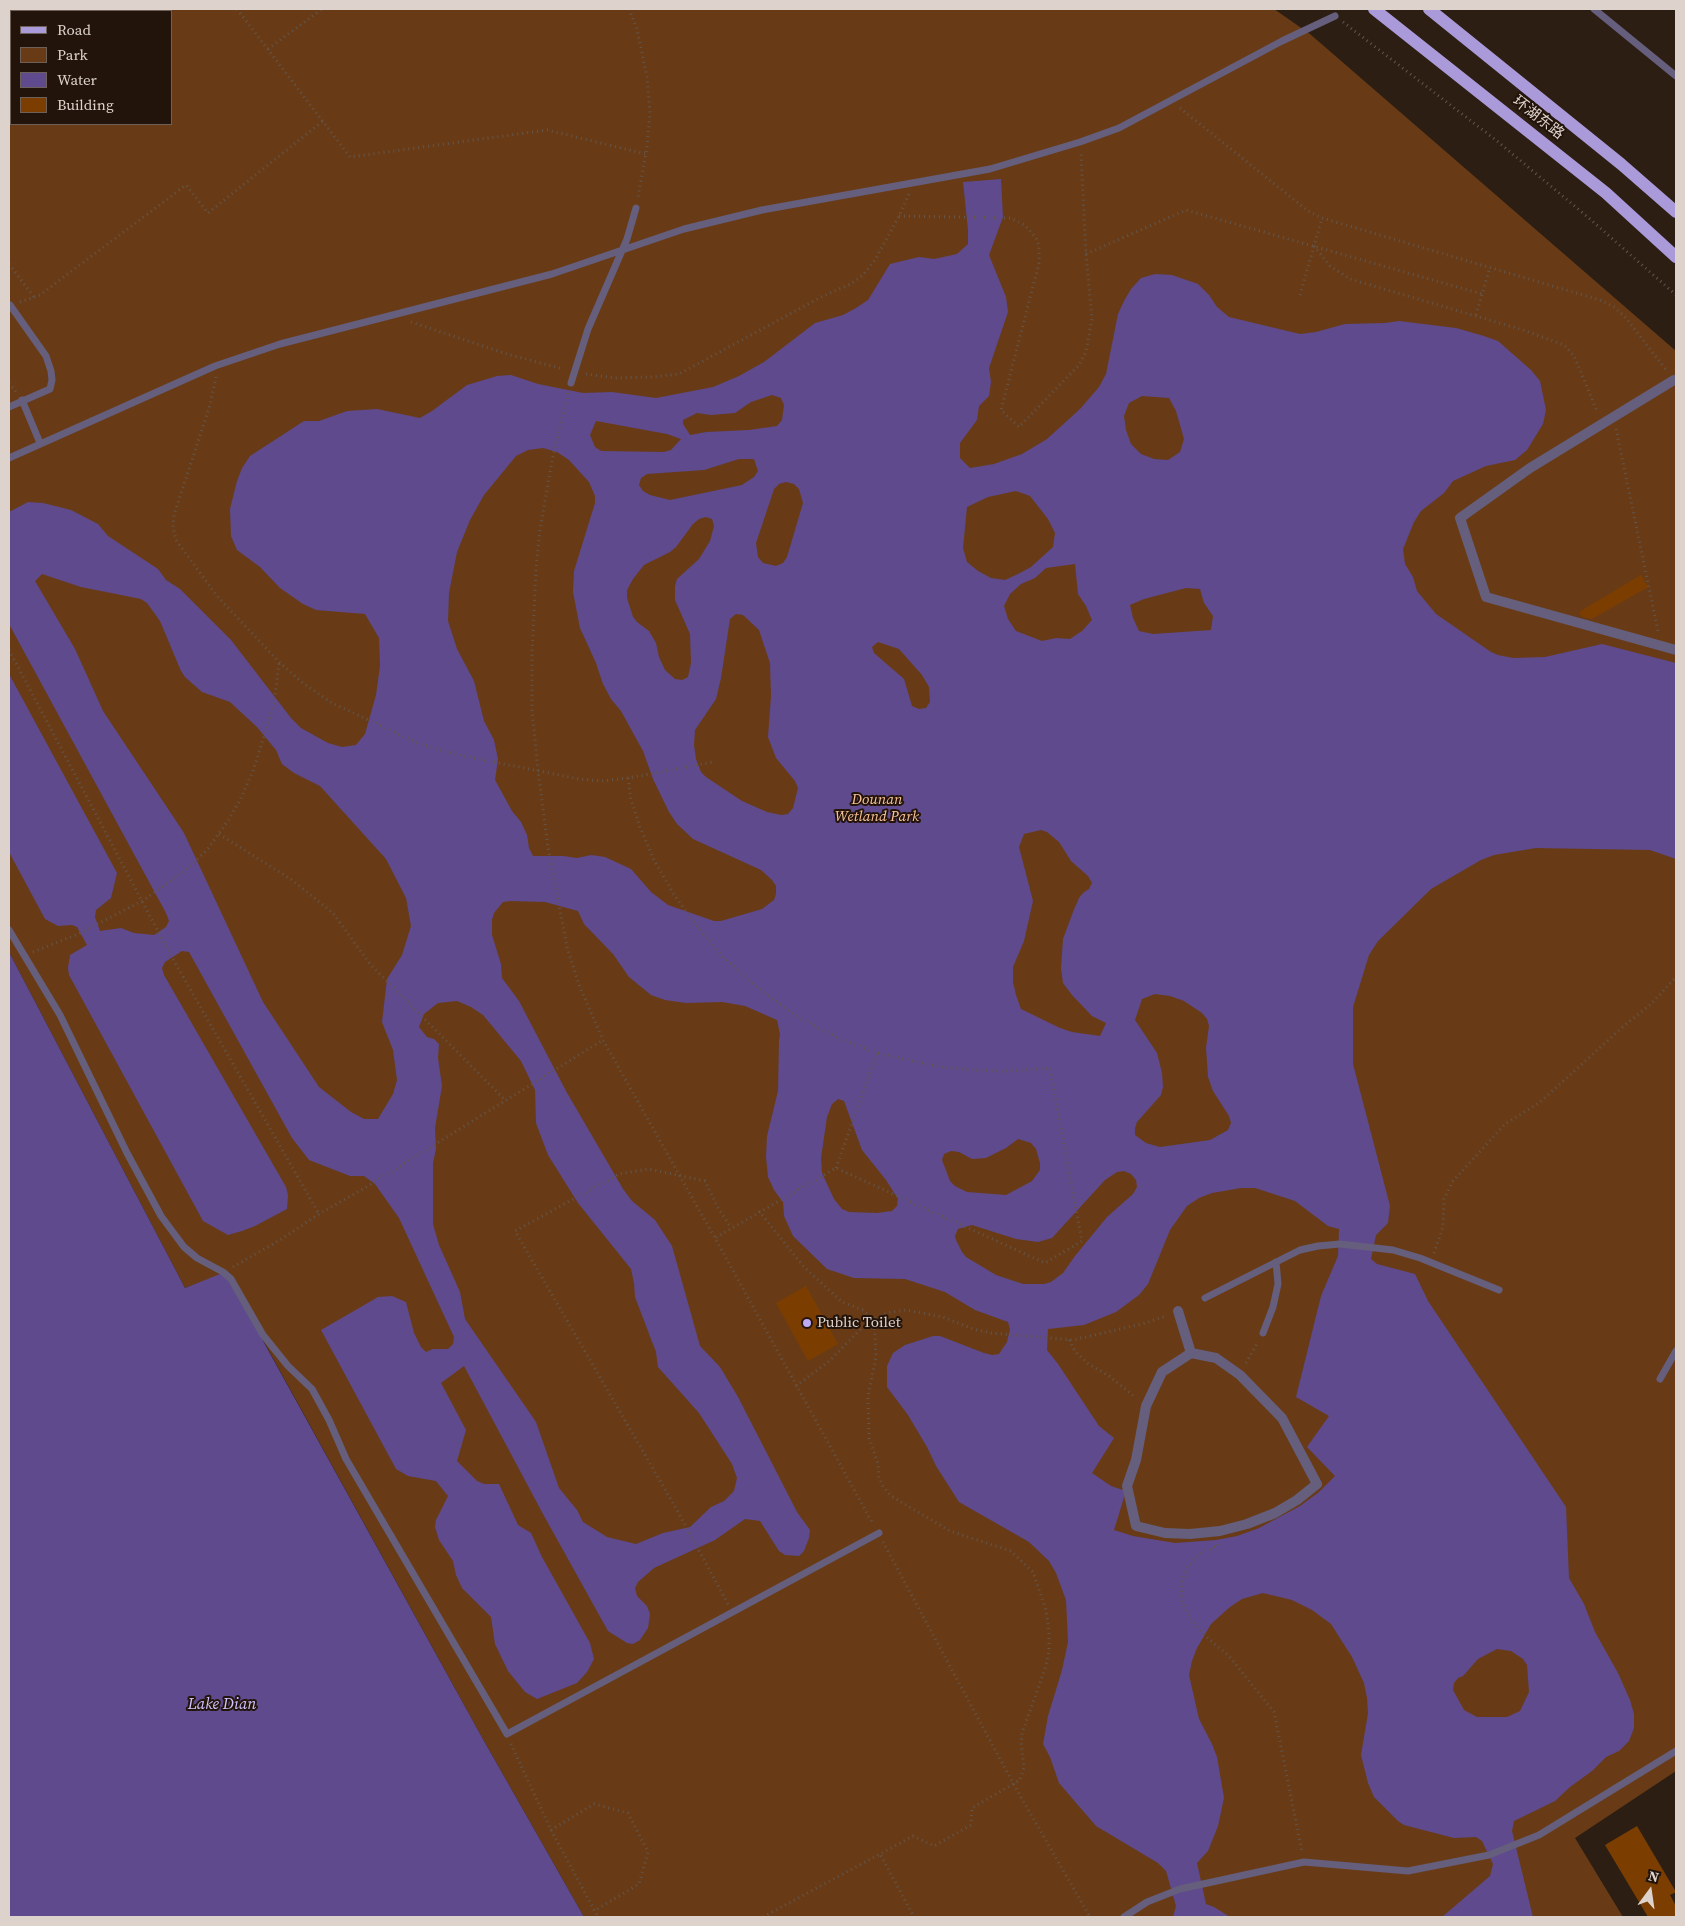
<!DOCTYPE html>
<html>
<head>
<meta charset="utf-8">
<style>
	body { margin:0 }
	#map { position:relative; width:1685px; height:1926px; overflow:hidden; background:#2c1e13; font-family:"Source Serif 4",serif }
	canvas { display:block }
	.frame { position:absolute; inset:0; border:10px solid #ded3cc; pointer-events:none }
	.legend { position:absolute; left:10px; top:10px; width:162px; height:115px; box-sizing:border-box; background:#22140a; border:1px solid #6d6058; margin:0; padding:6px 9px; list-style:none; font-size:15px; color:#ded3cc }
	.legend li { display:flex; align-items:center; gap:10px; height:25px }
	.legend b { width:25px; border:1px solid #6d6058 }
	.north { position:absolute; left:1625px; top:1866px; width:50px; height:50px; -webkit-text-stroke:4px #22140a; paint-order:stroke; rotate:14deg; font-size:14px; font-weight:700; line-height:20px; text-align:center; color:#ded3cc }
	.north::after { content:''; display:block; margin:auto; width:18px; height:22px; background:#ded3cc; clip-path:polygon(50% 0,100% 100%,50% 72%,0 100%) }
</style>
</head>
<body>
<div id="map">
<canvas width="1685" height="1926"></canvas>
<div class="frame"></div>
<ul class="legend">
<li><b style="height:6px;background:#aa9ad9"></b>Road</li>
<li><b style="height:14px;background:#683b16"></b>Park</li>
<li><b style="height:14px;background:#5e4a8d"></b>Water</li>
<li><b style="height:14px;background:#7c3e00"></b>Building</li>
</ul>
<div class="north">N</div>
</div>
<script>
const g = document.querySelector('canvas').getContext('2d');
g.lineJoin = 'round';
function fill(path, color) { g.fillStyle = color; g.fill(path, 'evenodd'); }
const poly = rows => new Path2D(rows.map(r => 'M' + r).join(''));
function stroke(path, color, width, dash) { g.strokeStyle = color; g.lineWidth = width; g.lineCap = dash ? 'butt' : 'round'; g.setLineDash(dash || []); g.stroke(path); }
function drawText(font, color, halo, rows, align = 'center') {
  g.font = font + ' "Source Serif 4","Noto Sans SC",serif'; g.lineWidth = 4; g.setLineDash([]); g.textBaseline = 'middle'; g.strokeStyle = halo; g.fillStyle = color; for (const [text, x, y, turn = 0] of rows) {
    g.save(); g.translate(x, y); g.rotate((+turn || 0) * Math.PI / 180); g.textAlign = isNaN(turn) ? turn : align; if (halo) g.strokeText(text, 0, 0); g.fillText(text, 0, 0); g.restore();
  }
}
const green = poly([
	[9,9,1274,9,1310,34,1676,351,1676,1771,1575,1838,1623,1917,584,1917,484,1741,226,1273,185,1288,9,952],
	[11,11,171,11,171,124,11,124]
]);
const water = poly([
	[1001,179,1003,217,989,255,1006,297,1008,312,989,368,991,382,989,396,979,406,977,420,960,443,960,458,970,468,994,464,1022,454,1047,439,1080,409,1099,387,1106,374,1118,314,1124,301,1131,289,1141,278,1155,274,1172,275,1198,284,1209,295,1217,307,1229,317,1300,334,1316,332,1345,324,1385,323,1399,321,1456,328,1484,336,1498,341,1531,370,1540,381,1546,410,1543,424,1527,450,1515,460,1486,466,1453,481,1444,493,1421,511,1414,522,1403,549,1405,564,1413,577,1417,591,1436,614,1491,652,1498,655,1513,658,1545,657,1602,644,1676,663,1676,859,1650,850,1536,848,1494,855,1481,860,1431,889,1378,941,1369,955,1353,1007,1353,1064,1390,1206,1388,1223,1376,1235,1371,1259,1377,1264,1415,1274,1428,1301,1566,1507,1569,1578,1584,1604,1595,1632,1618,1673,1630,1700,1634,1714,1634,1728,1629,1741,1619,1751,1606,1757,1592,1771,1570,1787,1555,1801,1514,1821,1512,1831,1533,1917,1442,1917,1490,1876,1493,1864,1482,1841,1476,1837,1454,1838,1404,1825,1398,1821,1374,1797,1368,1783,1361,1755,1368,1713,1367,1698,1364,1683,1352,1657,1331,1624,1312,1610,1292,1600,1263,1593,1242,1599,1230,1607,1211,1624,1197,1648,1192,1661,1189,1675,1199,1719,1212,1744,1217,1757,1224,1798,1218,1826,1208,1851,1197,1863,1206,1904,1214,1907,1230,1917,1173,1917,1176,1906,1166,1871,1158,1863,1096,1826,1059,1783,1050,1757,1043,1744,1048,1716,1062,1670,1068,1642,1066,1600,1056,1573,1049,1561,1029,1542,959,1502,936,1466,927,1447,908,1415,887,1387,887,1366,893,1353,905,1345,933,1336,940,1336,984,1353,992,1355,999,1354,1007,1342,1010,1329,1008,1322,975,1310,945,1292,905,1279,854,1278,827,1269,793,1236,784,1216,783,1202,774,1190,768,1177,766,1157,767,1136,778,1091,779,1041,780,1034,777,1020,745,1006,722,1002,686,1003,665,1000,651,995,629,977,613,954,584,924,578,911,545,902,510,901,503,902,494,913,492,920,492,935,501,964,502,978,519,1001,566,1091,623,1189,632,1201,655,1220,672,1246,700,1346,720,1367,738,1397,797,1512,810,1530,809,1538,804,1551,799,1556,785,1555,779,1551,760,1521,745,1519,715,1540,654,1568,638,1582,635,1588,637,1596,647,1606,650,1614,648,1628,640,1640,633,1644,627,1643,608,1631,543,1514,464,1366,441,1383,466,1430,457,1461,477,1481,484,1484,499,1484,518,1525,531,1533,542,1557,590,1643,594,1659,587,1672,577,1683,537,1699,525,1692,508,1671,495,1644,491,1617,462,1588,456,1575,453,1561,439,1540,435,1527,436,1520,448,1496,436,1481,408,1476,396,1469,321,1330,378,1297,392,1296,406,1302,414,1333,421,1347,426,1352,433,1349,448,1349,453,1344,454,1337,399,1218,375,1184,364,1176,350,1176,309,1160,292,1138,189,952,182,951,165,962,162,968,164,975,286,1187,288,1195,287,1209,255,1226,242,1231,228,1235,203,1221,69,975,68,968,70,955,87,945,77,927,72,925,58,926,45,919,9,852,9,674,117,873,111,898,96,910,95,917,100,931,121,928,134,933,154,935,166,927,169,921,166,913,9,624,9,512,28,502,43,503,71,510,98,524,108,536,158,569,166,580,180,589,231,640,291,718,301,728,328,743,342,747,356,745,365,734,376,695,380,666,379,638,365,614,316,610,303,604,280,588,260,567,237,550,231,536,230,509,237,481,242,468,250,456,304,421,319,421,347,411,377,409,420,418,432,411,467,385,497,376,511,375,538,384,583,393,612,392,656,398,713,387,739,376,764,362,815,323,843,315,856,308,868,300,890,264,919,257,934,259,957,254,968,244,968,230,963,182],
	[772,395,781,398,784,405,782,420,777,426,749,430,706,432,690,435,683,424,683,420,697,413,711,415,735,413,751,402],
	[1142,396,1169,398,1176,411,1184,439,1180,452,1168,460,1154,459,1141,454,1131,444,1126,430,1124,416,1129,403],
	[596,421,667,434,681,439,671,450,664,452,601,451,595,447,590,435],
	[543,448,557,452,569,460,589,482,595,496,595,503,574,571,573,592,580,628,596,663,603,684,611,699,621,711,643,751,653,779,669,812,677,824,693,839,761,870,772,880,776,886,776,894,774,900,762,909,721,921,714,921,668,905,651,892,631,869,605,857,591,855,577,858,563,856,533,856,529,848,527,835,521,822,512,811,495,780,498,759,494,740,484,721,474,681,457,649,448,621,449,593,457,552,470,520,484,495,516,456,528,450],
	[739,459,754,459,758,471,754,477,742,485,670,500,650,495,643,491,639,485,641,478,647,474,704,470],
	[786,482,794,484,799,489,803,503,787,557,783,563,776,566,763,563,758,557,756,543,774,489,779,484],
	[1016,491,1030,496,1048,519,1055,533,1053,547,1031,567,1018,574,1005,580,991,578,978,571,967,562,963,548,967,507,988,497],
	[706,517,712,519,714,526,710,541,699,559,677,579,675,586,675,600,690,634,691,663,688,677,682,680,675,679,665,670,659,657,656,643,649,631,637,622,633,617,627,598,627,590,633,579,644,565,670,552,676,547,693,524,699,519],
	[1075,564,1078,594,1086,606,1092,620,1082,631,1070,639,1056,638,1042,641,1016,631,1008,619,1004,606,1010,594,1021,584,1035,578,1046,568],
	[42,574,81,587,141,599,147,603,160,621,181,671,185,677,202,692,230,702,257,727,276,750,282,764,294,773,320,786,386,859,406,898,411,926,402,955,387,979,382,1022,393,1050,397,1080,393,1094,378,1119,364,1119,351,1112,319,1087,263,1002,184,833,103,711,75,649,35,581],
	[1186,588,1200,589,1204,603,1213,616,1211,630,1153,634,1139,631,1133,618,1130,605,1144,599],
	[736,614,743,615,759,630,770,663,771,696,768,737,776,758,795,781,798,788,793,808,788,814,781,815,767,812,742,801,706,777,701,772,696,759,694,745,695,730,716,699,721,678,730,619],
	[878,642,899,649,922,675,929,687,930,702,926,708,919,709,912,706,904,679,874,653,872,647],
	[1041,830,1047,832,1059,842,1071,861,1088,876,1092,883,1089,889,1083,893,1079,898,1073,912,1063,939,1061,968,1063,983,1072,995,1092,1016,1106,1023,1100,1036,1072,1032,1060,1028,1021,1009,1016,995,1013,982,1013,967,1024,941,1033,901,1019,847,1024,834],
	[1155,994,1170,996,1184,1001,1202,1013,1207,1019,1209,1026,1206,1048,1208,1077,1213,1091,1229,1116,1231,1123,1228,1130,1210,1140,1160,1147,1146,1143,1135,1135,1135,1128,1137,1122,1161,1095,1163,1087,1162,1073,1157,1053,1135,1020,1142,999],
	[457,1001,471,1007,483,1015,521,1061,535,1090,536,1123,548,1155,578,1203,631,1269,634,1283,635,1297,656,1352,658,1367,699,1413,732,1464,737,1478,734,1491,724,1501,711,1507,690,1527,663,1533,636,1544,607,1537,583,1522,577,1510,559,1488,536,1422,465,1319,460,1292,439,1245,433,1224,433,1163,436,1149,435,1128,442,1086,438,1058,439,1044,434,1039,427,1037,419,1027,424,1014,438,1003],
	[838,1099,844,1101,862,1150,886,1180,898,1199,897,1206,892,1211,877,1213,849,1212,842,1209,834,1199,822,1173,821,1158,827,1117,832,1104],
	[1018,1139,1031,1143,1036,1149,1040,1163,1040,1170,1032,1181,1006,1195,967,1192,955,1186,950,1181,942,1160,944,1154,951,1151,959,1152,972,1159,986,1158,1006,1148],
	[1124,1171,1131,1174,1136,1180,1137,1187,1133,1194,1107,1217,1075,1256,1063,1273,1051,1282,1044,1284,1023,1284,996,1275,966,1257,962,1252,956,1240,955,1236,958,1229,972,1225,1016,1239,1038,1242,1052,1238,1105,1180,1117,1172],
	[1241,1188,1255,1188,1295,1201,1328,1226,1339,1229,1338,1256,1321,1296,1296,1397,1329,1416,1307,1447,1335,1476,1319,1492,1300,1506,1259,1528,1237,1536,1216,1540,1175,1543,1133,1536,1114,1530,1126,1491,1111,1486,1092,1473,1114,1438,1099,1426,1058,1364,1047,1350,1048,1329,1084,1325,1116,1312,1139,1295,1148,1284,1170,1230,1187,1206,1199,1198,1212,1193],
	[1497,1649,1511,1651,1523,1659,1527,1665,1529,1692,1520,1711,1507,1717,1477,1717,1464,1710,1453,1690,1454,1683,1458,1678,1463,1676,1478,1659],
	[9,952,185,1288,225,1272,484,1741,584,1917,9,1917]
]);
const building = poly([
	[1641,575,1648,587,1592,619,1582,617,1579,612],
	[806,1286,838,1344,808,1361,776,1303],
	[1637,1826,1676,1892,1670,1895,1676,1906,1676,1917,1648,1917,1605,1845]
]);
const path = poly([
	[237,9,350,157,547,130,646,154],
	[629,9,637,29,647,77,650,113,647,147,638,197],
	[1343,22,1497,141,1590,219,1676,295],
	[268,49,322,9],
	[1180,108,1308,211,1322,218,1600,300,1614,307,1626,318,1667,371],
	[899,216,1010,218,1025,225,1036,238,1039,246,1039,263,1001,410,1019,427,1079,365,1086,351,1092,319,1086,254,1081,154],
	[1314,246,1330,266,1350,279,1523,330,1564,345,1574,356,1588,389,1597,412],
	[1086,254,1186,210,1482,294],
	[9,264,34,297],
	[1300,295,1322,218],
	[20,302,40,295,186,185,208,213,323,121],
	[1476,315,1490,267],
	[411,322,507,354,563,369],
	[586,374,615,378,652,377,679,374,823,296,851,284,863,275,875,260,899,216,909,194],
	[216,377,210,405,174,515,173,527,176,540,217,596,279,662,303,683,332,703,418,743,454,754,579,779,602,781,628,778,713,762],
	[9,383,16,392],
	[568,393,553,456,540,529,536,568,532,655,532,710,538,770,548,847,567,947,579,985,603,1040,715,1238,873,1524],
	[1616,429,1658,631],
	[9,650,170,954,319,1214],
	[628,778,631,799,640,827,654,860,673,893,695,924,725,959,764,993,802,1019,838,1038,877,1053,941,1067,973,1070,1007,1071,1050,1068,1082,1241,1045,1263,836,1168,715,1238],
	[219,834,292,880,333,913,370,964,505,1100],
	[33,952,78,934,142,901,183,873,207,850,227,822,240,800,253,771,274,704,279,663],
	[836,1168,877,1053],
	[759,1211,804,1267,842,1302,863,1310,874,1319,876,1357,868,1396,869,1438,878,1464,879,1478,883,1486,891,1496,950,1531,1011,1551,1033,1572,1046,1610,1049,1631,1049,1651,1045,1669,1022,1733,1021,1743,1024,1767,1020,1780,972,1808,971,1825,934,1846,913,1836,880,1854,914,1917],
	[1434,1253,1443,1227,1444,1199,1453,1181,1505,1124,1539,1103,1625,1025,1651,1004,1676,977],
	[233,1267,280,1240,319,1214,363,1189,603,1040],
	[1069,1340,1075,1351,1087,1363,1109,1376,1135,1397],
	[1246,1363,1258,1342],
	[796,1386,828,1362,868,1322,887,1313,906,1310,943,1317,973,1329,991,1333,1073,1340,1146,1323,1166,1316],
	[883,1542,1014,1785,1090,1917],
	[1218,1544,1218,1546,1204,1551,1194,1559,1187,1568,1181,1584,1182,1602,1190,1618,1202,1633,1229,1656,1274,1712,1302,1852],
	[728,1604,677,1510,515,1231,619,1174,649,1169,705,1181,717,1206,731,1228],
	[511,1744,551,1830,598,1917],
	[551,1830,594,1804,628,1813,648,1852,639,1884,594,1911],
	[763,1917,880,1854]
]);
const service = poly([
	[1594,9,1676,76],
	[571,383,588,329,627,239,636,208],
	[22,400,40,443],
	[9,407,50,389,52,380,51,371,46,356,10,305],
	[9,458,215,366,280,344,552,274,684,229,762,210,990,169,1080,142,1119,128,1282,41,1335,16],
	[9,930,60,1015,127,1153,161,1216,184,1247,197,1258,223,1272,231,1279,263,1335,288,1366,312,1389,329,1420,346,1459,507,1734,879,1533],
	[1205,1298,1300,1250,1318,1246,1340,1244,1393,1250,1420,1258,1499,1290],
	[1263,1333,1273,1307,1278,1284,1276,1262],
	[1660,1379,1676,1351],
	[1124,1917,1147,1902,1180,1889,1304,1862,1408,1871,1489,1855,1539,1835,1676,1751]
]);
const pedestrian = poly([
	[1674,380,1530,468,1460,518,1486,597,1676,650],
	[1178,1311,1191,1353,1216,1358,1240,1375,1282,1418,1317,1484,1297,1500,1275,1513,1247,1524,1220,1531,1190,1534,1165,1533,1136,1526,1127,1486,1136,1460,1146,1406,1162,1372,1191,1353]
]);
const primary = poly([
	[1374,9,1606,193,1676,257],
	[1429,9,1621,164,1676,212]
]);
const markers = [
	[807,1323,5,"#bda9f5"]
];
const streetNames = [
	["环湖东路",1538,118,38]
];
const parkNames = [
	["Dounan",877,800],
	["Wetland Park",877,817]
];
const poiNames = [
	["Public Toilet",817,1323]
];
const waterNames = [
	["Lake Dian",222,1705]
];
fill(green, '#683b16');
fill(water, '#5e4a8d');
fill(building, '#7c3e00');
stroke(path, '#63564c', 3, [1, 4]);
stroke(service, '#655e7c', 7);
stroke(pedestrian, '#655e7c', 10);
stroke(primary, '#aa9ad9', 12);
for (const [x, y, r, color] of markers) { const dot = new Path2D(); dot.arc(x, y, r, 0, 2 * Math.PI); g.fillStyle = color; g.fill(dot); stroke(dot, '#22140a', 2); }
drawText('15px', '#ded3cc', '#22140a', streetNames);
drawText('italic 15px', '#fac29b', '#22140a', parkNames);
drawText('15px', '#ded3cc', '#22140a', poiNames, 'left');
drawText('italic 16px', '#d1c3fe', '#22140a', waterNames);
</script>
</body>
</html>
